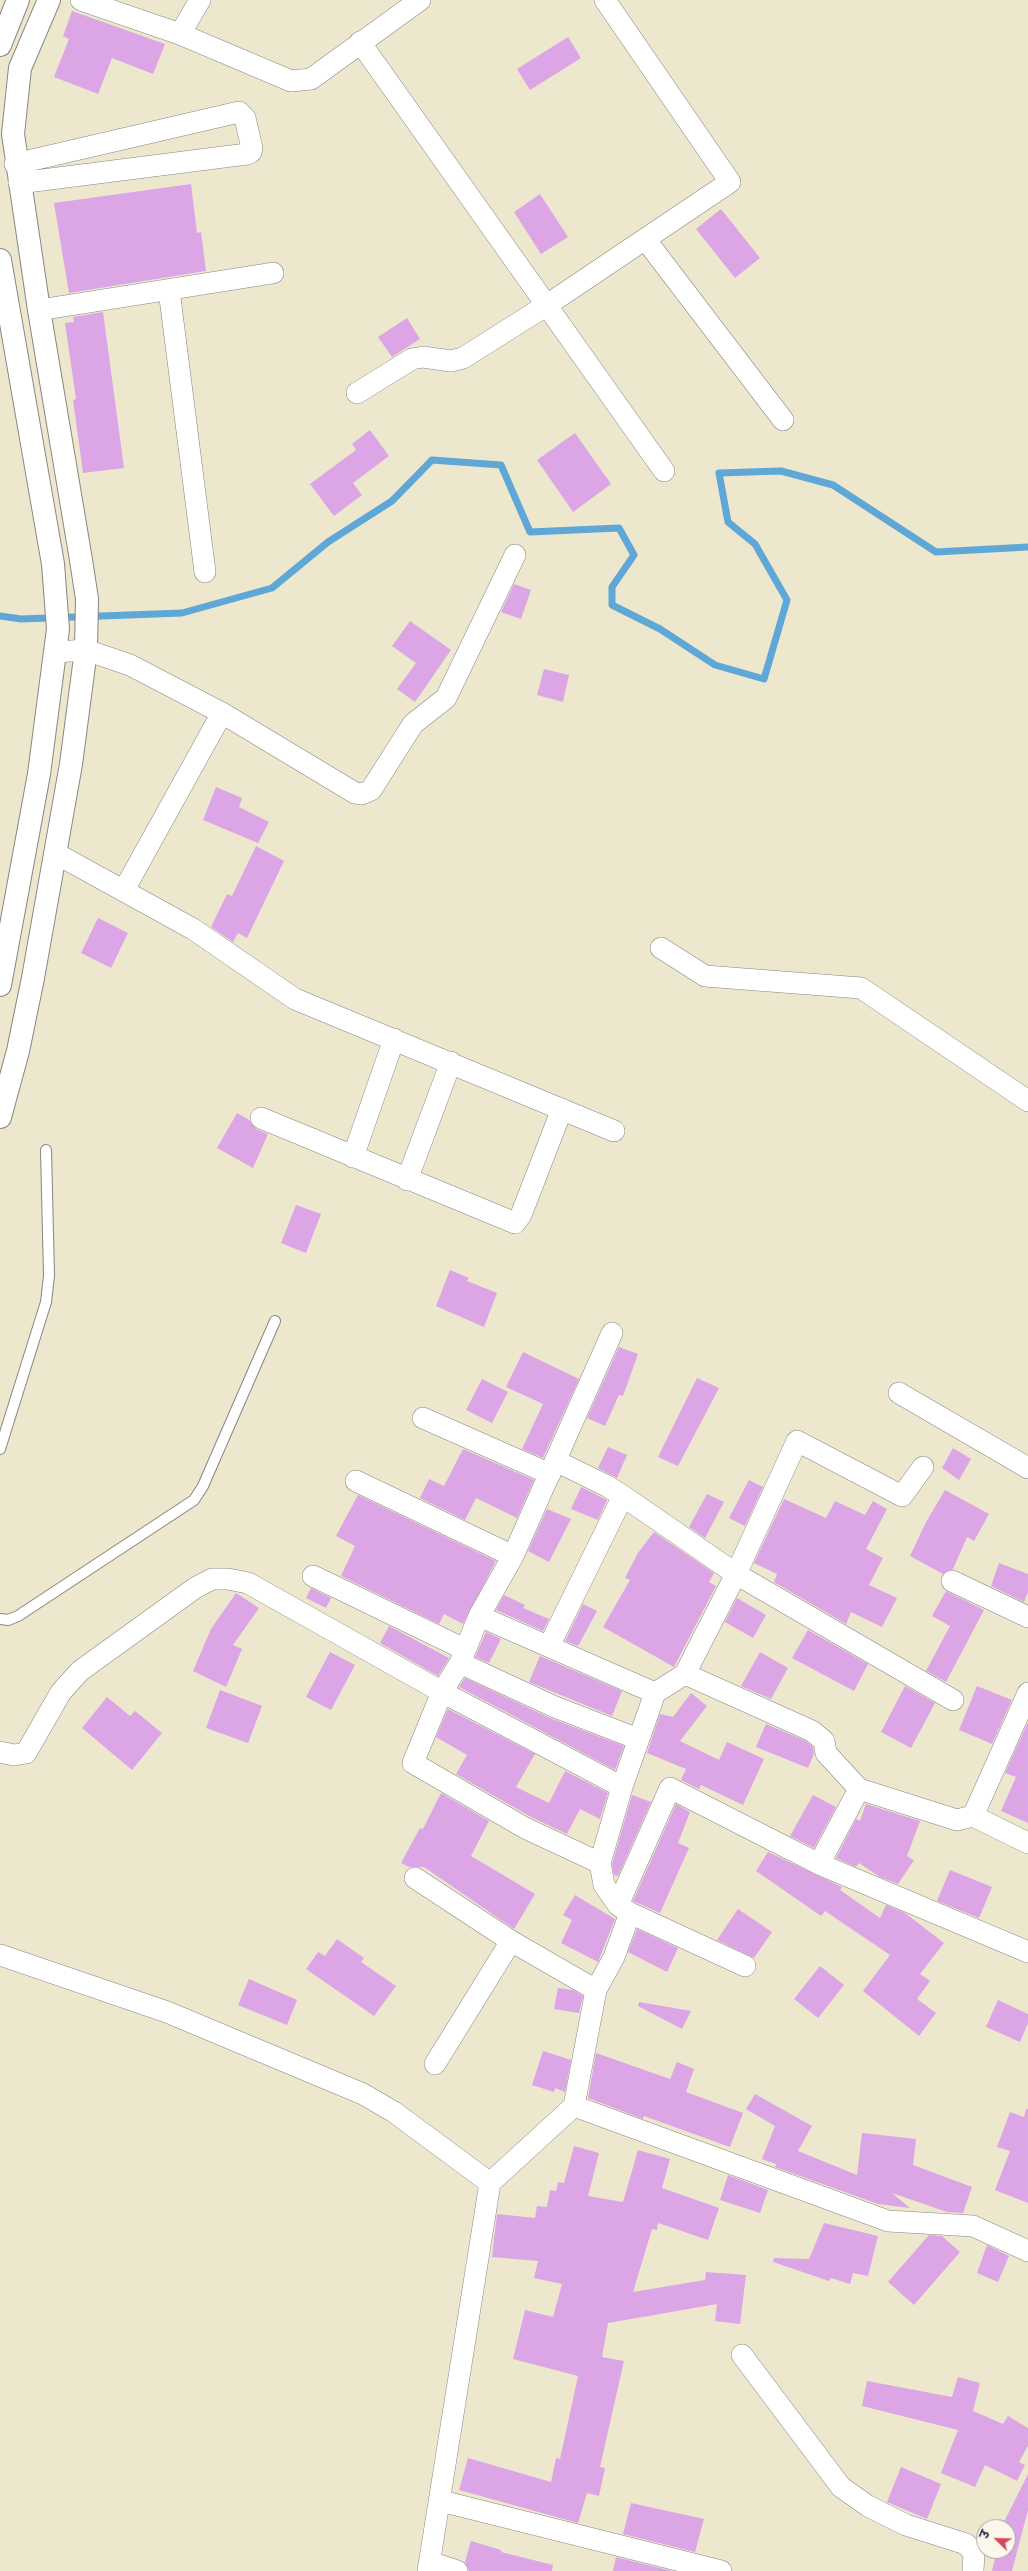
<!DOCTYPE html>
<html>
<head>
<meta charset="utf-8">
<style>
	body { margin:0 }
	#map { position:relative; width:1028px; height:2571px; overflow:hidden; background:#ede8cd; font-family:Pangolin,"Playpen Sans Deva",sans-serif }
	canvas { display:block }
	.north { position:absolute; left:976px; top:2519px; width:40px; height:40px; box-sizing:border-box; background:#fbf7ec; border:1px solid #a4a2a5; border-radius:50%; rotate:293deg; font-size:11px; font-weight:700; line-height:16px; text-align:center; color:#22223b }
	.north::after { content:''; display:block; margin:auto; width:14px; height:18px; background:#d1495b; clip-path:polygon(50% 0,100% 100%,50% 72%,0 100%) }
</style>
</head>
<body>
<div id="map">
<canvas width="1028" height="2571"></canvas>
<div class="north">उ</div>
</div>
<script>
const g = document.querySelector('canvas').getContext('2d');
g.lineJoin = 'round';
const poly = rows => new Path2D(rows.map(r => 'M' + r).join(''));
function stroke(path, color, width, dash) { g.strokeStyle = color; g.lineWidth = width; g.lineCap = dash ? 'butt' : 'round'; g.setLineDash(dash || []); g.stroke(path); }
function fill(path, color) { g.fillStyle = color; g.fill(path, 'evenodd'); }
const stream = poly([
	[0,616,21,619,182,613,272,588,328,542,392,501,432,460,501,465,530,532,619,528,634,555,612,587,612,605,660,629,715,665,764,679,787,600,755,544,728,522,719,473,781,471,833,485,936,552,1028,547]
]);
const building = poly([
	[72,11,165,44,153,74,112,58,98,94,54,77,69,39,63,36],
	[568,37,581,58,530,90,517,69],
	[191,184,197,233,201,232,206,271,69,293,54,203],
	[540,194,568,237,541,254,514,212],
	[721,209,760,258,735,278,696,229],
	[103,312,124,468,83,473,73,400,76,399,65,323,74,322,73,317],
	[407,318,420,339,392,357,378,337],
	[370,430,389,456,353,483,362,495,334,516,310,484,356,450,352,444],
	[575,433,611,484,573,512,537,460],
	[514,584,531,590,521,619,501,612],
	[410,621,451,650,415,702,397,689,416,663,392,646],
	[544,669,569,675,563,702,537,695],
	[216,787,242,798,239,807,269,822,258,843,203,820],
	[256,846,284,861,247,938,238,933,233,942,211,927,227,894,232,896],
	[98,918,128,933,111,968,81,953],
	[237,1113,249,1120,256,1129,268,1134,253,1168,217,1148],
	[296,1205,321,1214,306,1253,281,1243],
	[450,1270,469,1278,467,1281,497,1293,484,1327,436,1306],
	[619,1347,638,1354,623,1396,619,1395,605,1426,587,1418],
	[523,1352,579,1379,543,1458,522,1449,543,1404,506,1387],
	[697,1378,719,1388,678,1466,658,1457],
	[482,1379,508,1392,492,1423,466,1410],
	[608,1447,627,1455,617,1478,598,1468],
	[953,1448,971,1459,959,1480,942,1468],
	[463,1449,534,1480,517,1518,476,1498,465,1520,420,1498,429,1479,444,1486],
	[749,1480,763,1487,745,1526,729,1518],
	[581,1487,607,1500,598,1520,571,1509],
	[945,1490,989,1514,974,1541,967,1537,953,1569,943,1574,910,1556,926,1522],
	[707,1494,724,1502,705,1538,689,1527],
	[358,1495,496,1561,463,1624,444,1614,439,1624,341,1576,355,1546,336,1536],
	[784,1499,826,1518,835,1501,865,1515,873,1501,887,1509,866,1549,883,1558,869,1585,897,1598,882,1627,851,1612,846,1624,774,1582,777,1574,754,1563],
	[547,1509,571,1519,549,1562,528,1551],
	[654,1532,714,1573,709,1582,716,1586,674,1667,603,1627,630,1580,625,1578,638,1553],
	[999,1563,1028,1574,1028,1592,1024,1602,991,1586],
	[311,1588,331,1598,326,1608,306,1598],
	[946,1591,984,1610,946,1682,926,1671,950,1626,932,1616],
	[236,1593,259,1608,233,1645,242,1649,226,1687,193,1671,211,1629],
	[504,1595,525,1605,523,1608,549,1619,543,1631,496,1610],
	[737,1598,766,1615,753,1638,725,1622],
	[583,1604,597,1611,578,1646,565,1641],
	[389,1626,449,1658,438,1676,380,1643],
	[808,1630,868,1664,854,1691,792,1658],
	[486,1632,501,1639,489,1663,475,1657],
	[330,1652,355,1665,331,1710,306,1697],
	[760,1652,788,1668,771,1699,741,1686],
	[540,1656,622,1691,612,1716,529,1682],
	[465,1678,550,1718,624,1746,615,1770,459,1687],
	[905,1686,935,1703,911,1748,881,1732],
	[977,1686,1012,1700,992,1744,959,1730],
	[220,1690,262,1706,248,1743,206,1728],
	[691,1693,707,1706,680,1741,719,1760,727,1742,764,1759,743,1805,701,1785,699,1789,681,1780,686,1769,647,1753,660,1714,673,1717],
	[107,1697,130,1716,135,1711,162,1733,132,1770,82,1728],
	[448,1709,535,1754,516,1787,549,1803,565,1771,608,1793,600,1819,580,1809,567,1834,531,1817,456,1774,467,1755,436,1737],
	[1028,1722,1028,1823,1001,1811,1016,1777,1005,1773],
	[766,1724,806,1741,813,1747,814,1754,808,1768,756,1747],
	[441,1793,489,1821,471,1856,535,1894,514,1929,424,1867,409,1867,401,1863,420,1828,423,1829],
	[632,1795,651,1802,618,1876,614,1875,612,1864],
	[813,1795,836,1807,814,1848,790,1836],
	[676,1804,690,1812,678,1843,689,1848,660,1913,633,1901],
	[866,1804,920,1821,907,1856,914,1860,898,1884,880,1877,859,1863,856,1867,836,1858,856,1819,860,1821],
	[768,1852,842,1887,840,1890,880,1918,886,1905,905,1913,944,1943,920,1974,930,1981,917,1999,936,2013,919,2036,863,1991,890,1955,825,1911,821,1916,756,1871],
	[950,1870,992,1887,979,1918,937,1901],
	[575,1895,615,1919,598,1962,561,1943,572,1920,563,1915],
	[738,1909,772,1932,754,1958,717,1940],
	[637,1929,678,1948,667,1972,628,1952],
	[337,1939,364,1958,361,1962,396,1986,374,2016,306,1969,318,1952,325,1956],
	[820,1966,844,1985,818,2018,794,1999],
	[249,1979,297,2000,287,2025,238,2005],
	[558,1988,573,1990,583,1996,579,2013,554,2009],
	[998,2000,1028,2014,1028,2023,1020,2042,986,2027],
	[639,2002,691,2011,682,2029,638,2006],
	[543,2051,571,2060,565,2092,555,2088,554,2092,532,2085],
	[596,2053,670,2079,677,2062,694,2069,686,2092,743,2113,730,2147,644,2116,643,2119,588,2098],
	[755,2094,812,2126,798,2151,857,2175,862,2133,916,2139,913,2165,972,2187,963,2213,947,2212,892,2193,910,2208,878,2204,775,2167,776,2164,762,2159,775,2126,746,2109],
	[1026,2109,1028,2109,1028,2203,995,2190,1010,2151,997,2147,1010,2112,1024,2117],
	[574,2146,599,2153,588,2196,623,2202,638,2150,670,2159,662,2188,719,2208,708,2240,658,2223,657,2230,652,2229,633,2292,705,2280,706,2272,746,2275,740,2324,715,2321,717,2304,608,2323,602,2357,624,2361,600,2467,605,2468,599,2496,587,2493,578,2523,459,2490,468,2458,551,2482,556,2458,560,2459,578,2376,513,2359,525,2310,553,2317,562,2284,534,2278,538,2261,492,2257,497,2214,535,2218,537,2206,547,2207,550,2190,556,2191,558,2182,564,2183],
	[728,2175,768,2190,760,2213,720,2200],
	[824,2223,878,2236,868,2276,853,2273,850,2284,831,2278,829,2281,773,2262,774,2258,809,2259],
	[929,2235,942,2236,960,2252,914,2305,888,2282],
	[987,2245,1009,2256,998,2282,977,2273],
	[958,2377,980,2383,973,2411,1003,2424,1008,2416,1028,2428,1028,2446,1019,2462,1025,2465,1017,2481,985,2465,975,2487,941,2473,958,2430,862,2406,867,2381,952,2397],
	[901,2467,941,2484,927,2519,887,2502],
	[1028,2474,1028,2510,1012,2571,992,2571,996,2554,988,2551,1008,2551,1008,2527,994,2527,996,2520,1004,2522],
	[631,2503,704,2519,695,2552,623,2534],
	[471,2541,501,2550,501,2552,553,2565,552,2571,469,2571,465,2562],
	[616,2557,672,2571,613,2571]
]);
const service = poly([
	[0,1449,46,1302,49,1276,46,1150],
	[0,1619,8,1620,18,1616,194,1500,203,1486,275,1321]
]);
const minor = poly([
	[81,0,180,34,291,81,311,79,420,0],
	[180,34,200,0],
	[360,42,664,471],
	[15,164,239,112,245,118,252,148,251,152,247,154,19,183],
	[645,239,783,420],
	[169,290,205,572],
	[39,310,273,273],
	[357,393,412,359,423,357,451,361,463,358,547,305,730,182,605,0],
	[56,652,86,650,130,665,222,713],
	[55,853,193,929,295,999,614,1131],
	[124,890,222,713,355,793,362,794,371,790,413,724,446,698,515,555],
	[661,948,705,976,861,988,1028,1101],
	[261,1118,515,1223,521,1215,562,1109],
	[353,1157,394,1039],
	[407,1180,451,1062],
	[899,1393,1028,1468],
	[423,1418,550,1474],
	[356,1481,513,1556],
	[623,1496,736,1574,953,1700],
	[313,1576,464,1649],
	[952,1581,1028,1617],
	[479,1616,655,1693],
	[549,1646,623,1496,607,1486,556,1461],
	[460,1663,555,1707,638,1739],
	[685,1674,812,1731,824,1741,826,1753,859,1789,957,1820,973,1816,1028,1843],
	[0,1752,14,1755,26,1753,61,1692,80,1671,195,1588,212,1579,228,1579,248,1583,442,1692,622,1787],
	[973,1816,1028,1693],
	[600,1863,525,1828,413,1763,442,1692,460,1663,479,1616,513,1556,612,1333],
	[819,1864,1028,1952],
	[415,1878,511,1941,596,1990],
	[618,1905,670,1788,819,1864,859,1789],
	[630,1913,745,1966],
	[0,1955,167,2012,363,2094,394,2112,490,2183],
	[435,2064,511,1941],
	[574,2106,888,2221,973,2226,1028,2251],
	[742,2355,841,2487,868,2506,906,2525,966,2544,974,2553,973,2571],
	[441,2501,721,2571],
	[430,2562,457,2571],
	[428,2571,490,2183,574,2106,596,1990,614,1957,630,1913,618,1905,604,1885,600,1863,622,1787,655,1693,685,1674,736,1574,797,1441,902,1496,923,1467]
]);
const secondary = poly([
	[0,45,18,0],
	[0,260,53,564,58,629,39,774,0,985],
	[0,1117,18,1051,33,978,71,764,86,650,87,599,81,560,39,310,13,134,20,68,49,0]
]);
stroke(stream, '#5fa7d6', 7);
fill(building, '#dba5e6');
stroke(service, '#888584', 12);
stroke(minor, '#888584', 22);
stroke(secondary, '#888584', 24);
stroke(service, '#fff', 10);
stroke(minor, '#fff', 21);
stroke(secondary, '#fff', 22);
</script>
</body>
</html>
